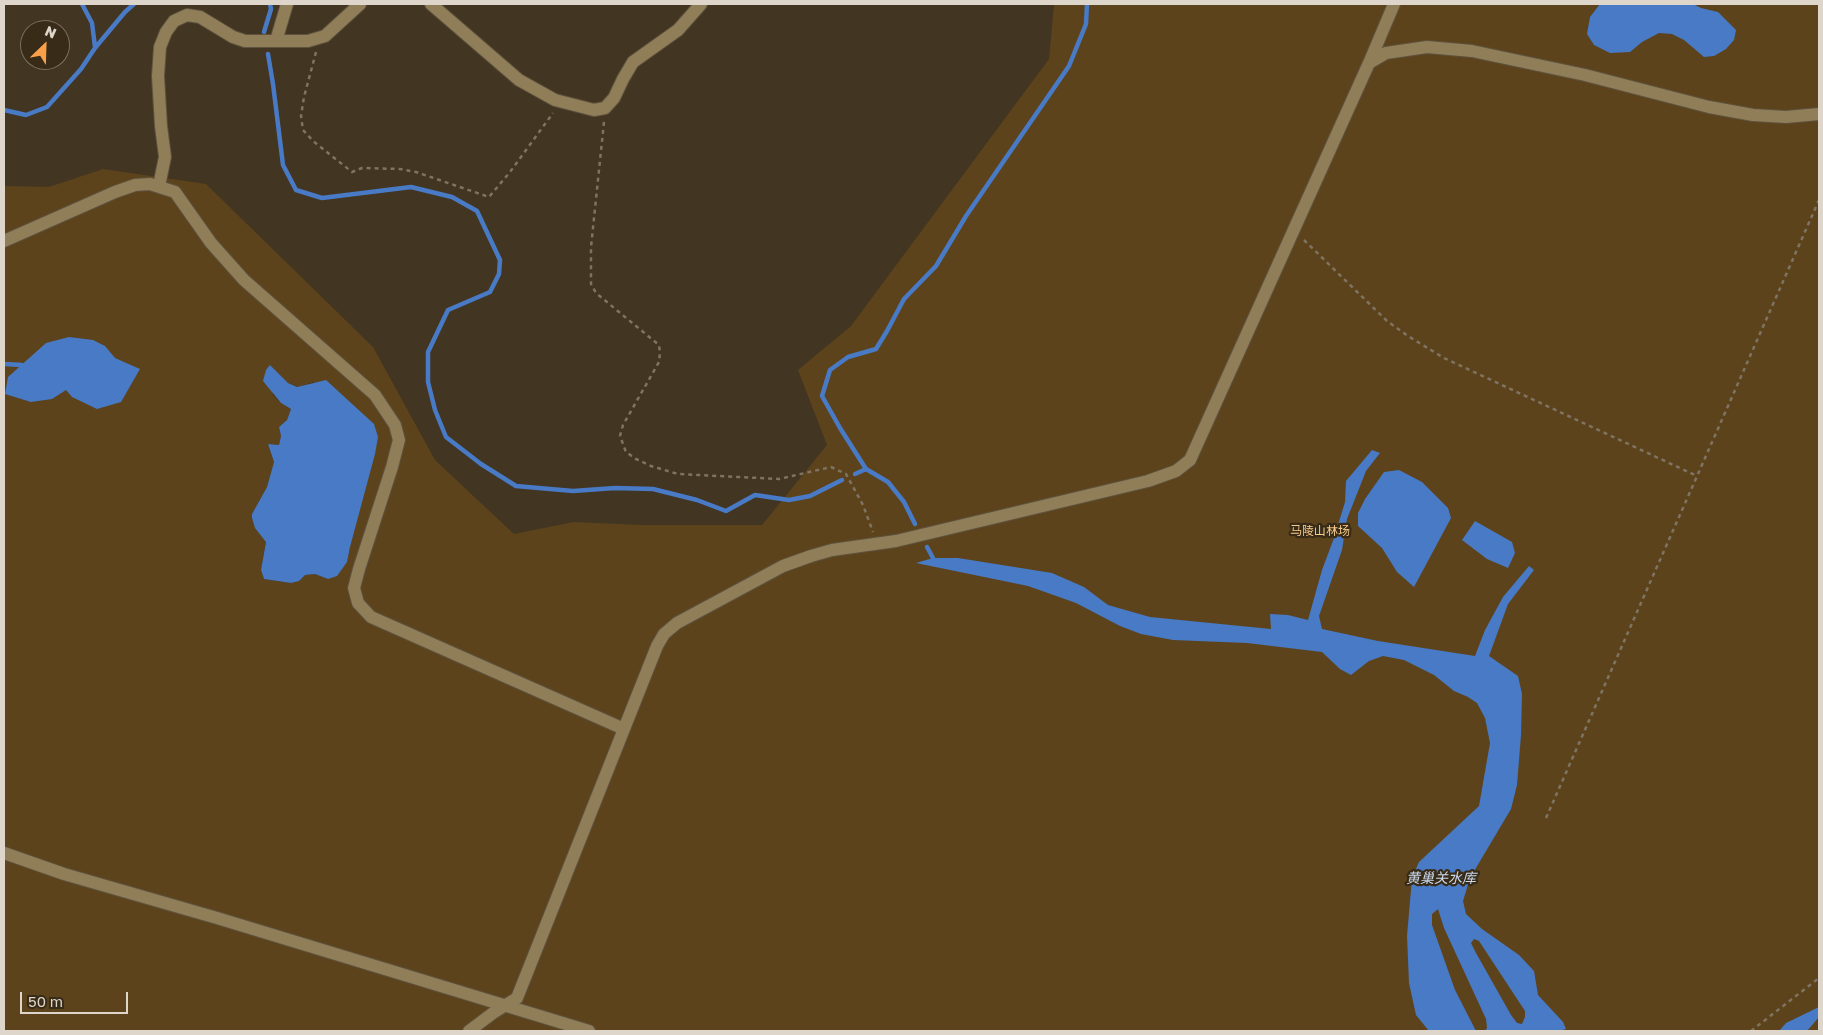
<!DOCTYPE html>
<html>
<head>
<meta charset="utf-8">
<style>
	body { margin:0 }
	#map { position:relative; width:1823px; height:1035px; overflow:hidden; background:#423521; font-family:"Golos Text",sans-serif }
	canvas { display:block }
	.frame { position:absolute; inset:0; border:5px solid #ded6ca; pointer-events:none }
	.north { position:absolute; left:20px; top:20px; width:50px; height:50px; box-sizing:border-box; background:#382b17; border:1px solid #7a6f5f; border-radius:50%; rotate:24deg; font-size:14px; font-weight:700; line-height:20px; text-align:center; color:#ded6ca }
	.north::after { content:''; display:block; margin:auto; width:18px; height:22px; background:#f8a14a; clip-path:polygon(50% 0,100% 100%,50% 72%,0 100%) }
	.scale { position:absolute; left:20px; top:992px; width:108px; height:22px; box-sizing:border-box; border:2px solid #ded6ca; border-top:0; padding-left:6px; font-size:15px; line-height:18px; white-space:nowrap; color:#ded6ca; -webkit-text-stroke:4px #382b17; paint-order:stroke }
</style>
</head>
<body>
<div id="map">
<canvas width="1823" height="1035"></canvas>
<div class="frame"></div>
<div class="north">N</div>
<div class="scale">50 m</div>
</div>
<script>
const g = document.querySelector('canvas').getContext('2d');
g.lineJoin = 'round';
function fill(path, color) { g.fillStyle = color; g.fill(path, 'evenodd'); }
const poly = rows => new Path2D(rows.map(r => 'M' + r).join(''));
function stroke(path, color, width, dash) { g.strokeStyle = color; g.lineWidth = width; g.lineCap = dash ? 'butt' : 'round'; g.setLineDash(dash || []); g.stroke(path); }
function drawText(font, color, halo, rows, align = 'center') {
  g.font = font + ' "Golos Text","Noto Sans SC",sans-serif'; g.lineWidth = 4.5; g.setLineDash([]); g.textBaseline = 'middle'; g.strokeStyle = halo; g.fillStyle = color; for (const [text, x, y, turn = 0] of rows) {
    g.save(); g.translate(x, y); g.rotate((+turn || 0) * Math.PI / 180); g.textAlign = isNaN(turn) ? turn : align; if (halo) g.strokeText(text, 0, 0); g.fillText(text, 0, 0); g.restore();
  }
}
const green = poly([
	[1054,4,1819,4,1819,1031,4,1031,4,186,49,187,103,169,206,184,373,347,435,460,514,534,574,522,641,525,762,525,827,445,798,370,851,326,1049,59],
	[270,365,288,383,298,387,314,382,350,547,347,562,328,579,315,574,305,575,299,581,291,583,264,579,261,570,266,541,252,518,252,514,267,487,274,462,268,444,279,445,281,436,279,427,287,420,291,409,281,403,273,395]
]);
const water = poly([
	[1600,4,1693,4,1701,8,1718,12,1736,30,1734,40,1726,49,1714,56,1704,57,1684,40,1672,34,1659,33,1642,42,1630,52,1610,53,1594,45,1587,34,1590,17],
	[69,337,93,340,105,346,115,358,140,369,121,402,97,409,72,397,66,390,52,399,31,402,5,394,8,377,46,343],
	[270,365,288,383,297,387,326,380,374,424,378,437,375,454,350,547,347,562,337,576,328,579,315,574,305,575,299,581,291,583,264,579,261,570,266,542,255,528,252,518,252,514,267,487,274,462,268,444,279,445,281,436,279,427,287,420,291,409,281,403,263,381,266,370],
	[1372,450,1380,453,1366,471,1347,519,1342,550,1319,616,1322,629,1378,641,1475,656,1485,630,1503,597,1529,566,1534,570,1508,604,1489,656,1518,676,1522,694,1521,735,1517,785,1511,809,1470,878,1463,901,1466,914,1482,929,1519,955,1534,971,1538,995,1563,1022,1566,1029,1559,1031,1485,1031,1487,1028,1486,1019,1444,928,1438,909,1432,914,1432,925,1455,990,1476,1031,1429,1031,1416,1015,1409,983,1407,936,1412,878,1419,862,1479,806,1490,743,1485,718,1477,703,1468,697,1454,691,1434,675,1404,660,1383,656,1369,661,1351,675,1340,669,1322,652,1247,643,1173,640,1141,634,1120,626,1076,603,1028,586,916,563,933,558,958,558,1052,573,1084,587,1108,605,1150,617,1271,629,1270,614,1288,615,1308,620,1322,570,1334,538,1345,502,1346,481],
	[1474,939,1479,941,1525,1011,1525,1017,1522,1024,1517,1023,1511,1015,1476,953,1471,943],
	[1399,470,1422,482,1448,508,1451,518,1414,587,1397,572,1382,548,1358,526,1358,513,1365,499,1384,472],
	[1475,521,1512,542,1515,553,1508,568,1487,559,1462,540],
	[1819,1007,1819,1017,1807,1031,1779,1031,1786,1023]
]);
const stream = poly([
	[82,4,92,23,95,47],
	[264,32,271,9,270,4],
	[268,54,273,84,283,165,296,190,322,198,411,187,452,197,477,211,500,260,499,274,490,292,448,310,428,352,428,382,435,410,446,437,481,464,516,486,573,491,615,488,653,489,697,500,726,511,755,495,789,500,810,496,842,480],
	[4,110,26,115,47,107,81,69,95,48,125,12,134,4],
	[4,364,22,365],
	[866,469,840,428,822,396,830,370,848,357,876,349,887,331,904,299,936,266,966,216,1069,66,1086,24,1087,4],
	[855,474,866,469,888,482,904,502,915,524],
	[927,547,933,558]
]);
const path = poly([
	[316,52,304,97,301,116,303,130,313,141,352,172,362,168,400,169,416,172,489,197,510,172,553,113],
	[604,122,591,247,591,284,596,293,659,345,660,353,659,362,623,425,620,436,626,452,636,459,651,466,678,474,779,479,831,467,846,474,863,505,873,532],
	[1304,240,1387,321,1408,336,1444,358,1697,476],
	[1546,818,1819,200],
	[1751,1031,1819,978]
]);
const minor = poly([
	[431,4,519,80,555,100,594,110,605,108,614,98,623,79,633,62,678,30,701,4],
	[276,41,287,4],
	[1369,63,1386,53,1427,47,1472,51,1585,75,1709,107,1753,115,1786,117,1819,114],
	[159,186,165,157,161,126,158,76,160,47,166,32,174,21,187,15,200,17,233,37,245,41,308,41,325,36,360,4],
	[4,241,115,192,135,185,150,184,175,192,211,243,244,280,375,395,395,425,399,440,392,467,359,569,354,588,358,603,371,617,624,729],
	[4,853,64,874,217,918,589,1031],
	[469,1031,493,1013,517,998,657,646,664,634,677,623,783,566,811,556,832,550,896,541,1148,481,1176,471,1190,460,1369,63,1394,4]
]);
const parkNames = [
	["马陵山林场",1320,531]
];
const waterNames = [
	["黄巢关水库",1441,879]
];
fill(green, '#5c431b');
fill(water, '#487ac6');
stroke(stream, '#487ac6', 4.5);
stroke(minor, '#5e523f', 14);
stroke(path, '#7f7463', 2.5, [4, 4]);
stroke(minor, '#8f7e57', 12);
drawText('12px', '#f7cc8b', '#382b17', parkNames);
drawText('italic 14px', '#cad8ec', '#382b17', waterNames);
</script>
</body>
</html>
